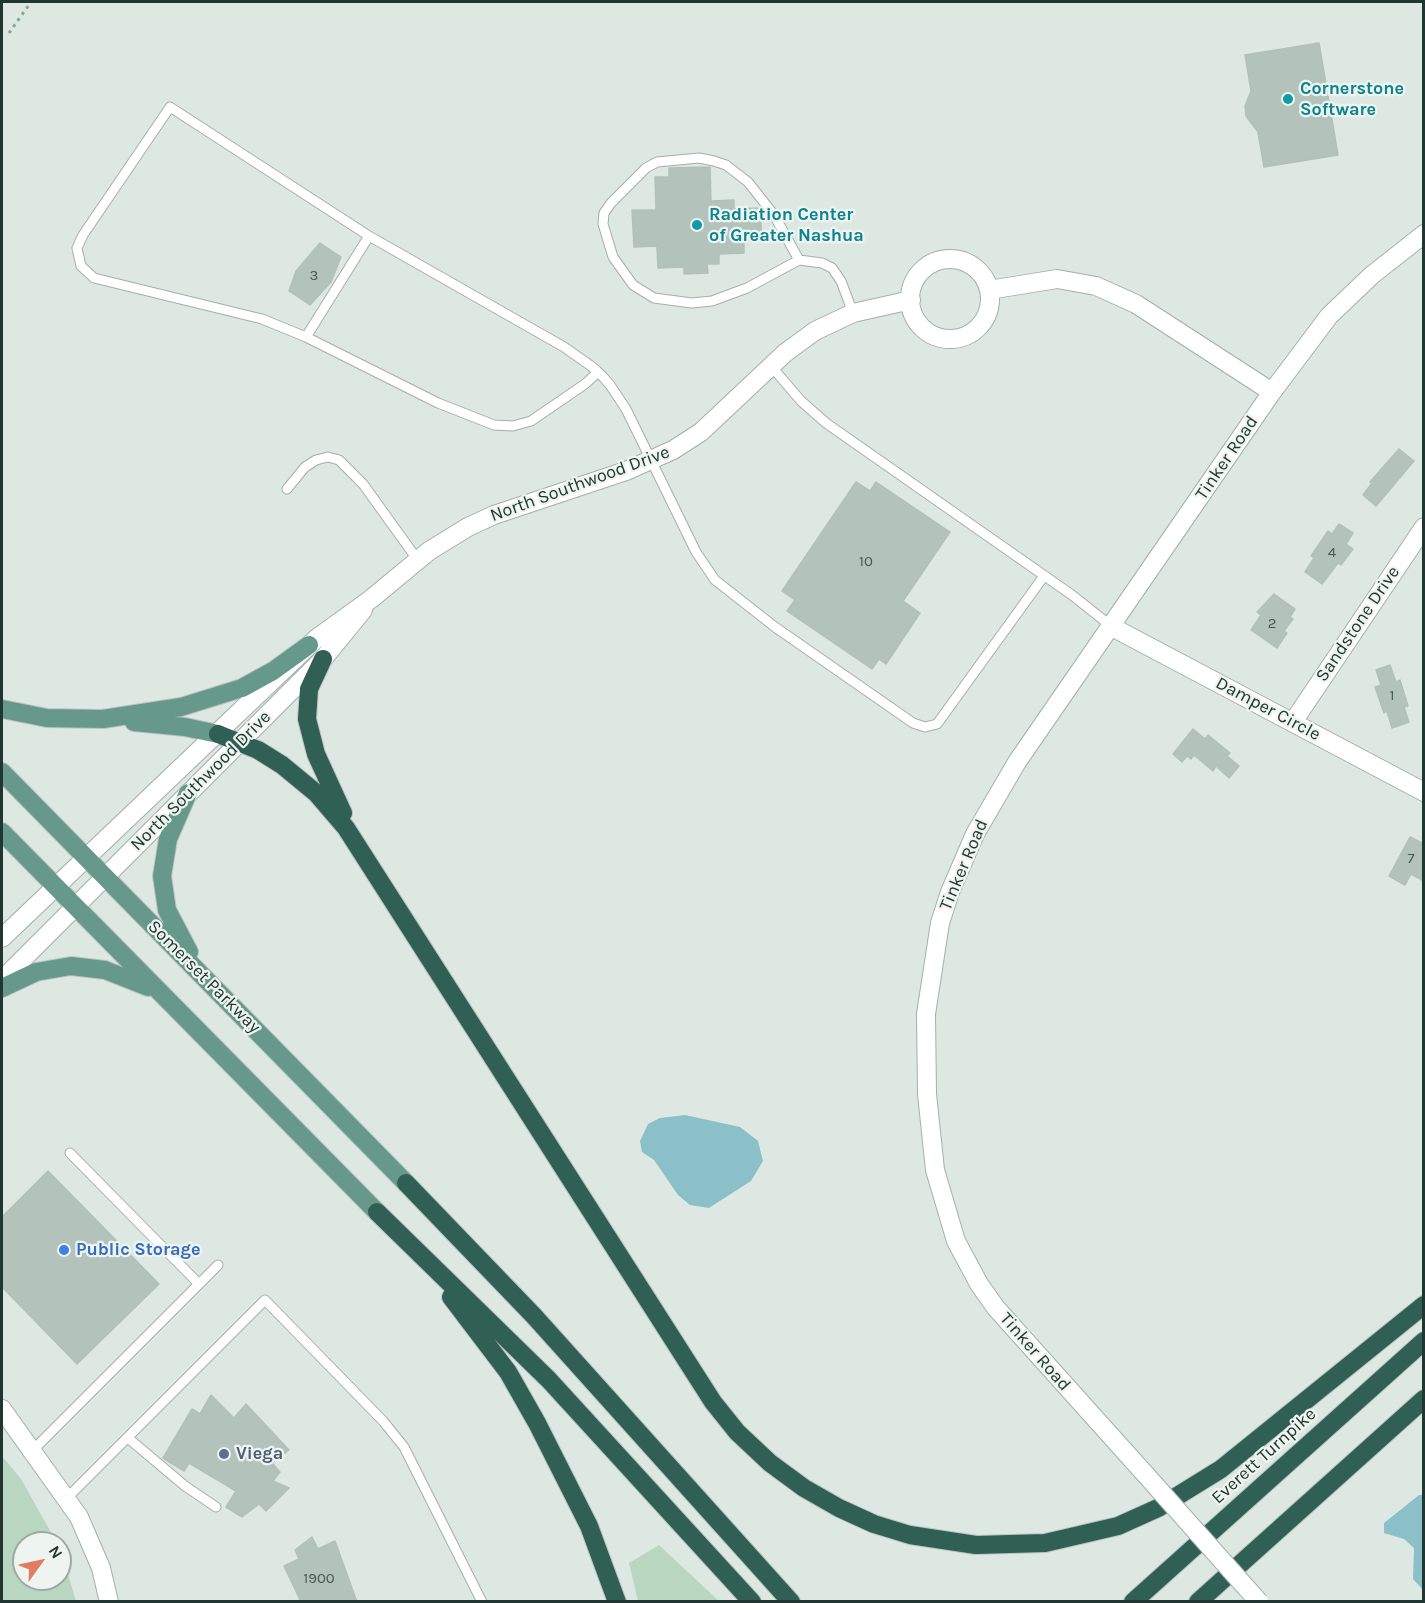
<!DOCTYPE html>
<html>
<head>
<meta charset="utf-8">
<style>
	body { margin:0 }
	#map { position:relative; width:1425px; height:1603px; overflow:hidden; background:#dee8e3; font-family:Karla,sans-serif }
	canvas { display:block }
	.frame { position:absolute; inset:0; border:3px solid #213630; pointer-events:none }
	.north { position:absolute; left:12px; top:1531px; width:60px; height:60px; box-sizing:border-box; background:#eef5f1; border:2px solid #9ca9a4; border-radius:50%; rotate:57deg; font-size:16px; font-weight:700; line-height:24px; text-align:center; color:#213630 }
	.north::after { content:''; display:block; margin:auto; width:21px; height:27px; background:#e37d61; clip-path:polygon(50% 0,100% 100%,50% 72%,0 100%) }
</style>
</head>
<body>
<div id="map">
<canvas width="1425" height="1603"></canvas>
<div class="frame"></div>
<div class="north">N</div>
</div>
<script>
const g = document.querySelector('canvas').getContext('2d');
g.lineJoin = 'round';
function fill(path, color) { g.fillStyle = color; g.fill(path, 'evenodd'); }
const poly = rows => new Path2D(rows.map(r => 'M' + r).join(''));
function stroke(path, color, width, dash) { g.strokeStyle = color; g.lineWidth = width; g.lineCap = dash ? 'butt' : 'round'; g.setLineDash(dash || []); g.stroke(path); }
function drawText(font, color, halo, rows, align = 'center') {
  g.font = font + ' Karla,sans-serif'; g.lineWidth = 4.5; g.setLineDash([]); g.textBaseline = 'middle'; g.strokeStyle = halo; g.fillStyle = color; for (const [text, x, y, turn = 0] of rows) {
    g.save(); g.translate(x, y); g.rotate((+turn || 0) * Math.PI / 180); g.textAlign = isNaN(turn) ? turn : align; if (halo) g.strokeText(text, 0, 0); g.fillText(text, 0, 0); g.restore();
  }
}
const green = poly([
	[2,1456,21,1479,57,1543,24,1543,24,1579,60,1579,60,1547,76,1601,2,1601],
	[659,1545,719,1601,638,1601,629,1563]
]);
const water = poly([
	[685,1115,740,1127,758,1141,763,1161,751,1181,709,1208,690,1205,678,1195,654,1160,642,1152,640,1141,648,1124,660,1118],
	[1419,1495,1424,1495,1423,1590,1413,1579,1414,1548,1404,1539,1384,1533,1384,1523]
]);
const building = poly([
	[1319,43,1338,155,1264,167,1258,132,1246,116,1245,106,1251,91,1245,55,1319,43],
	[710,167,711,201,734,200,734,209,760,208,762,240,744,240,744,253,719,254,719,264,707,264,708,273,684,274,684,267,658,268,657,246,634,247,632,210,656,210,655,177,669,177,669,168,710,167],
	[320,243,341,257,331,282,310,305,289,291,296,271,320,243],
	[1399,449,1414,461,1376,506,1363,495,1372,483,1370,482,1399,449],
	[856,482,870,491,876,482,950,532,903,601,920,613,886,664,879,659,872,669,787,611,795,600,782,591,856,482],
	[1339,524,1353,533,1346,544,1353,549,1341,565,1338,563,1322,584,1305,572,1314,558,1311,556,1328,531,1332,534,1339,524],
	[1274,594,1295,609,1290,617,1293,619,1284,631,1287,633,1277,648,1251,630,1261,615,1257,612,1274,594],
	[1390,665,1396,682,1400,680,1408,706,1404,707,1409,722,1392,728,1387,711,1384,713,1375,687,1381,685,1376,670,1390,665],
	[1193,729,1205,739,1208,735,1230,753,1227,756,1239,766,1229,778,1216,766,1213,771,1194,755,1191,759,1187,756,1182,762,1173,754,1193,729],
	[1410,837,1424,844,1424,881,1411,874,1405,885,1389,876,1410,837],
	[48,1171,159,1284,77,1364,2,1287,2,1217,48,1171],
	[211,1395,234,1418,246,1404,289,1450,272,1463,280,1472,273,1481,289,1488,266,1511,259,1504,242,1517,226,1507,236,1491,189,1463,184,1471,163,1458,192,1409,200,1414,211,1395],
	[312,1537,318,1549,335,1541,357,1602,301,1602,284,1566,299,1559,295,1550,312,1537]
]);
const path = poly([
	[9,33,31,2]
]);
const lane = poly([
	[799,260,774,215,748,182,726,165,714,161,699,158,657,162,646,168,611,203,604,213,603,224,613,257,633,285,654,298,692,303,712,301,747,288,799,260,822,263,832,268,841,281,853,313],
	[306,337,369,236],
	[771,366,801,401,826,423,1072,595,1111,626],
	[598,372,585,384,531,421,513,426,494,425,438,403,306,337,262,319,94,278,81,266,77,248,83,235,170,107,369,236,564,347,591,366,598,372,604,378,610,385,626,409,696,552,715,580,775,627,913,723,925,727,937,724,1044,576],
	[287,489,305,467,316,460,328,457,339,460,363,484,417,559],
	[70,1153,199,1284],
	[128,1438,185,1486,216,1507],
	[33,1450,218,1265],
	[67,1498,265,1300,383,1421,404,1447,482,1602]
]);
const street = poly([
	'910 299a40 40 0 1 1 80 0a40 40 0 1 1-80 0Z',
	[989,290,1057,279,1096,286,1136,304,1272,392],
	[1112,627,1424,792],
	[1293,722,1424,527],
	[2,938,317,638,371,599,429,551,468,527,494,515,626,471,673,450,701,432,785,353,815,331,853,313,911,300],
	[2,980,323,659,363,610],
	[2,1409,79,1517,101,1568,109,1602]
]);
const secondary = poly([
	[1154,1484,996,1308,979,1284,956,1241,935,1170,927,1094,926,1014,940,923,950,892,975,834,1017,762,1272,392,1329,316,1372,275,1424,234]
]);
const primary = poly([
	[2,709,47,718,103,719,181,707,242,688,273,671,309,645],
	[134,722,185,727,218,734],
	[2,772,406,1183],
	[188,793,168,839,162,876,167,910,189,952],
	[2,832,377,1212],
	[2,988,36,972,71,966,105,970,148,987]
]);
const highway = poly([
	[323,659,309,689,307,719,316,754,343,813],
	[218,734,258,750,282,765,316,793,346,828,713,1402,737,1432,770,1463,804,1488,839,1508,874,1524,910,1535,976,1545,1045,1543,1118,1526,1158,1508,1221,1469,1424,1305],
	[406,1183,534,1316,791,1602],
	[377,1212,549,1380,752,1602],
	[451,1297,508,1372,537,1423,589,1526,617,1602],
	[1133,1602,1424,1341],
	[1198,1602,1424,1399]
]);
const secondaryBridge = poly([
	[1154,1484,1259,1602]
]);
const markers = [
	[1288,99,6,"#0f9aa8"],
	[697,225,6,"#0f9aa8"],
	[64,1250,6,"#3f7fe0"],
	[224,1454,6,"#5c6f8a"]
];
const numberNames = [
	["3",314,276],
	["4",1332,553],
	["10",866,562],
	["2",1272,624],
	["1",1392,696],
	["7",1411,859],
	["1900",319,1579]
];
const cultureNames = [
	["Cornerstone",1300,89],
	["Software",1300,110],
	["Radiation Center",709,215],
	["of Greater Nashua",709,236]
];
const streetNames = [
	["Tinker Road",1227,458,-56],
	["North Southwood Drive",580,484,-20],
	["Sandstone Drive",1358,624,-56],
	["Damper Circle",1268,709,28],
	["North Southwood Drive",201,781,-45],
	["Tinker Road",964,865,-67],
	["Somerset Parkway",204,977,45],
	["Tinker Road",1035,1352,49],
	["Everett Turnpike",1264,1456,-42]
];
const shopNames = [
	["Public Storage",76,1250]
];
const serviceNames = [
	["Viega",236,1454]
];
fill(green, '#b9d7c0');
fill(water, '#8bc0c8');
fill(building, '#b4c2bc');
stroke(building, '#b1c1ba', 1.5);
stroke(lane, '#a2afaa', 11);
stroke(street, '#a2afaa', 20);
stroke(secondary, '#9fb2ab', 20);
stroke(primary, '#bcc3c1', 20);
stroke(highway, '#bcc3c1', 20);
stroke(path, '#82a89b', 3, [3, 4.5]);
stroke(lane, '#fff', 9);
stroke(street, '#fff', 18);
stroke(secondary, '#fff', 18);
stroke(primary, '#67998b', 18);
stroke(highway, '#305f54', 18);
stroke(secondaryBridge, '#9fb2ab', 20, []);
stroke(secondaryBridge, '#fff', 18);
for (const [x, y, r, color] of markers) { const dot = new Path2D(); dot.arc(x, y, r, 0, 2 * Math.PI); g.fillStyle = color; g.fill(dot); stroke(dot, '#eef5f1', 2); }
drawText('15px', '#465953', null, numberNames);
drawText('bold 18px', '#0d838f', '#eef5f1', cultureNames, 'left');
drawText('18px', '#213630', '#eef5f1', streetNames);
drawText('bold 18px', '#366cbe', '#eef5f1', shopNames, 'left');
drawText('bold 18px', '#4e5e75', '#eef5f1', serviceNames, 'left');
</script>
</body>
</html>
